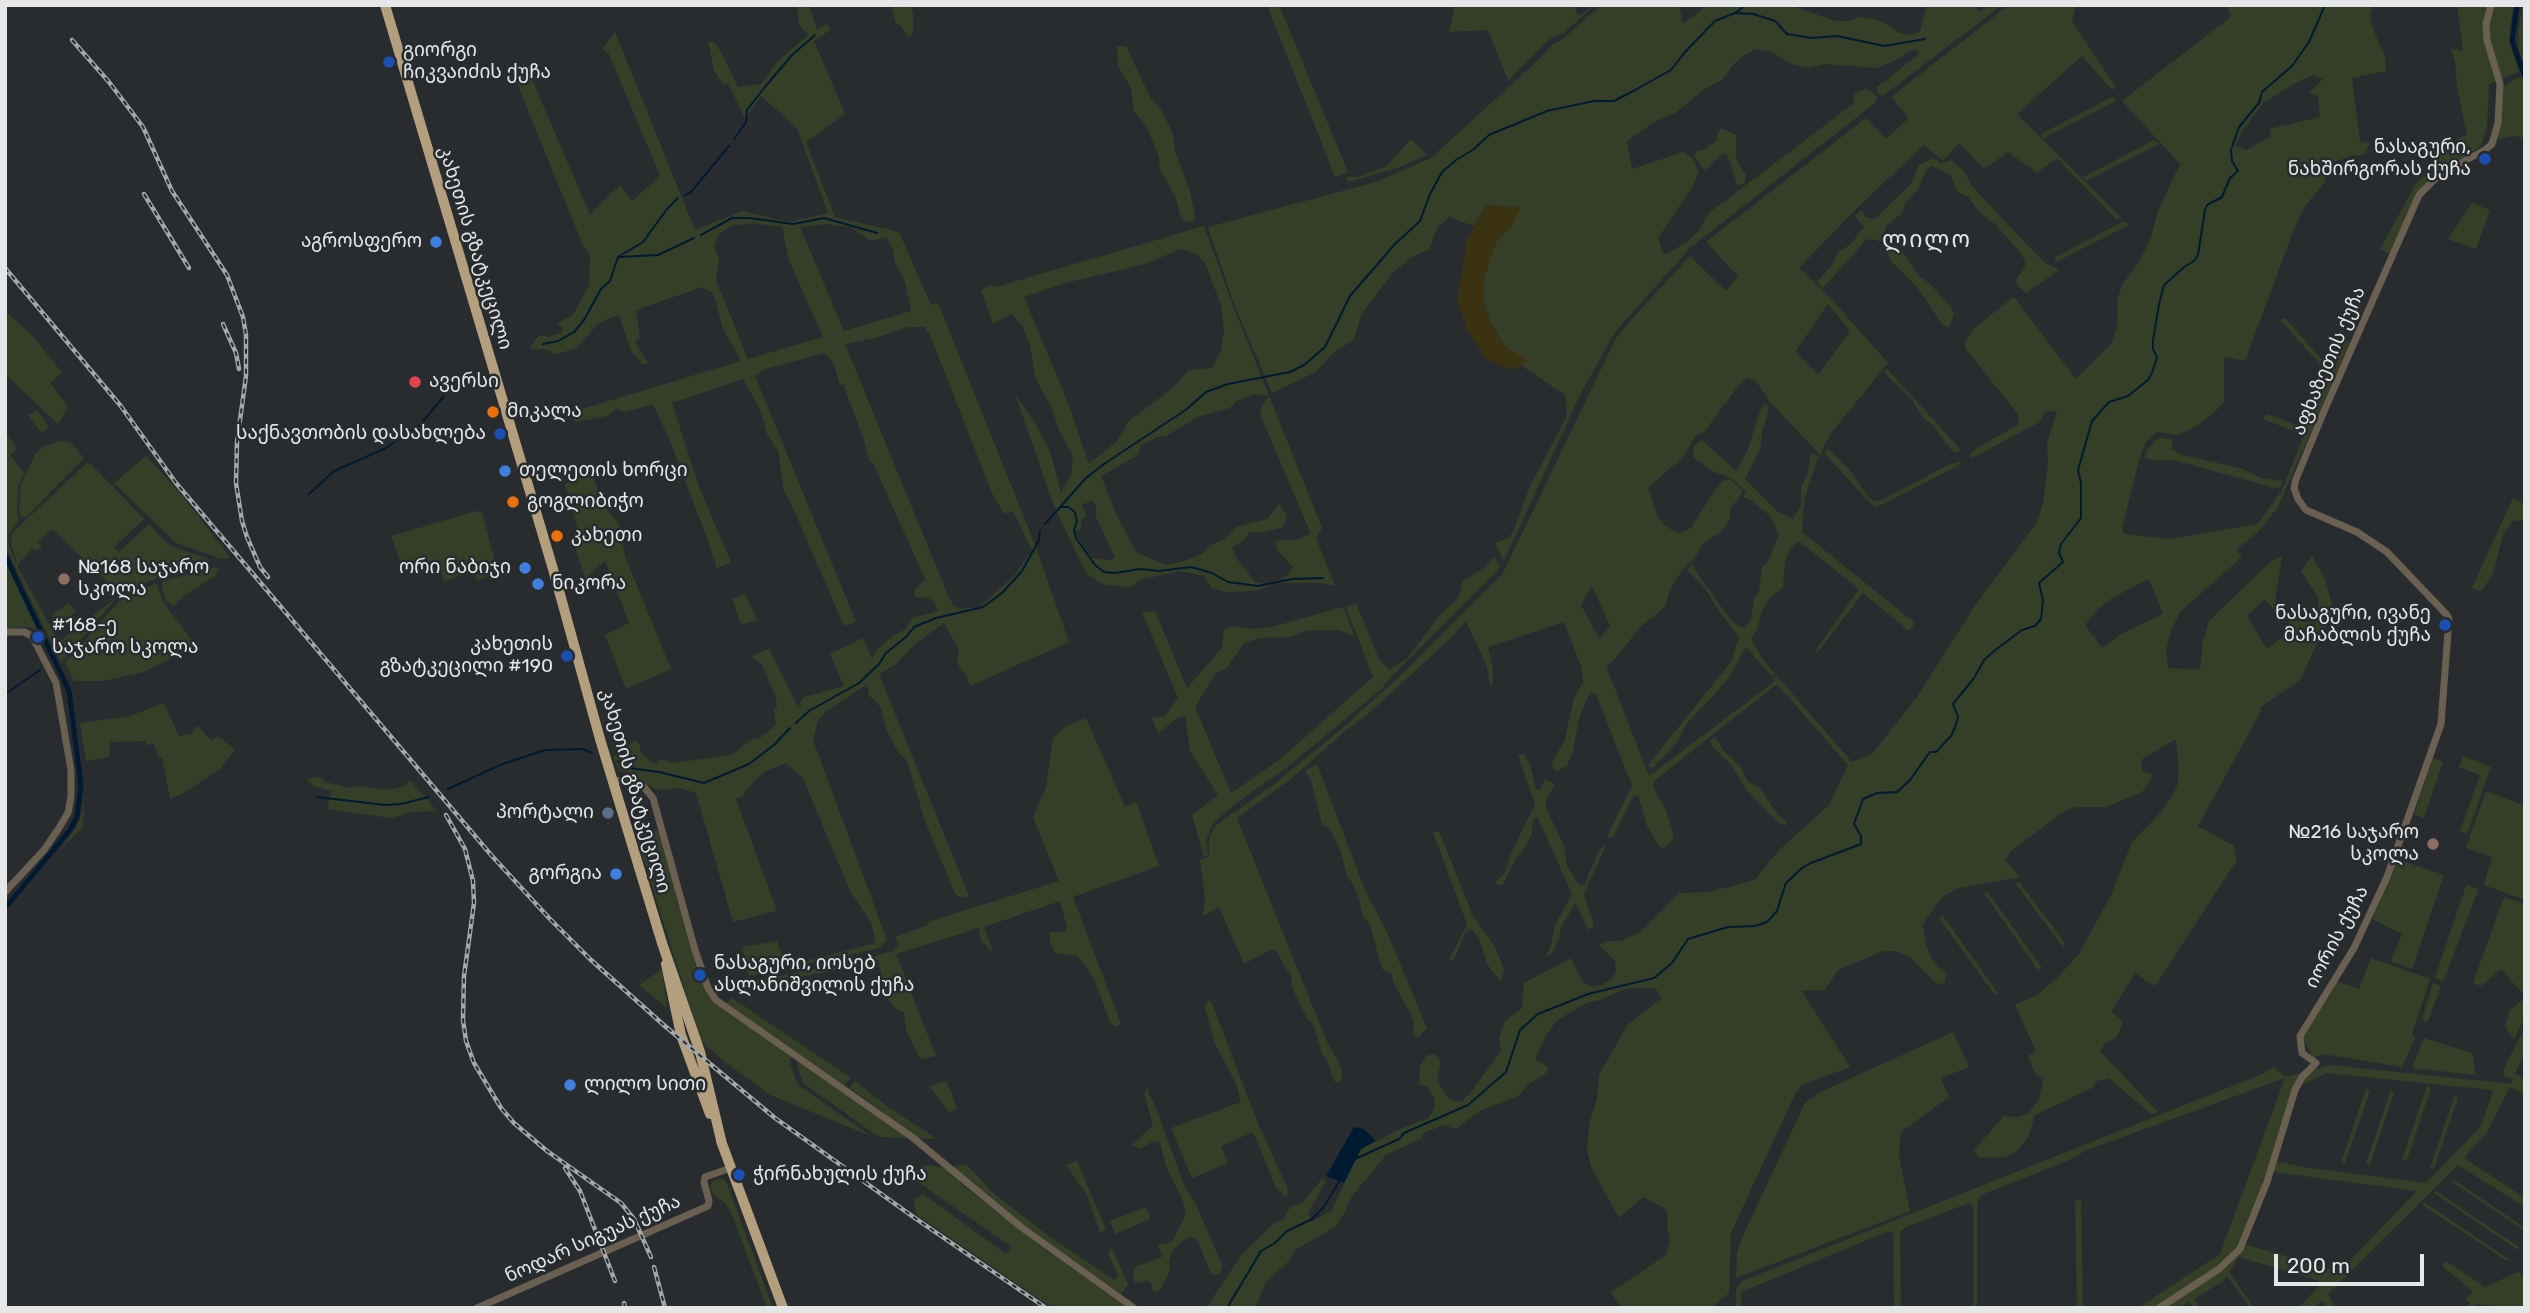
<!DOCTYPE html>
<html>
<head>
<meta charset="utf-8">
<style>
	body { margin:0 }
	#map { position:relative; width:2530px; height:1313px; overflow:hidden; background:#292c2e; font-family:Rubik,sans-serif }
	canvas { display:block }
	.frame { position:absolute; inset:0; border:7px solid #e4e6e8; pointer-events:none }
	.scale { position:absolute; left:2274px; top:1254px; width:150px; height:32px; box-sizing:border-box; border:4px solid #e4e6e8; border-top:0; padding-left:9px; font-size:21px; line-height:24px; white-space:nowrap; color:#e4e6e8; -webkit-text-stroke:5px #292c2e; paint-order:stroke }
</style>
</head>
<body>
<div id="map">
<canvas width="2530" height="1313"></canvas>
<div class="frame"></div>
<div class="scale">200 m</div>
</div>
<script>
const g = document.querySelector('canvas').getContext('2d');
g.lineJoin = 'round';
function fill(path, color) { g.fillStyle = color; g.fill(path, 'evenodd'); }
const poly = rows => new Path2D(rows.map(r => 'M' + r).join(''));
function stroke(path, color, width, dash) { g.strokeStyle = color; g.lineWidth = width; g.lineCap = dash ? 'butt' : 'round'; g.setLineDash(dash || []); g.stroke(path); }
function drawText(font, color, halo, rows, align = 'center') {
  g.font = font + ' Rubik,"Noto Sans Georgian",sans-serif'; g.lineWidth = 5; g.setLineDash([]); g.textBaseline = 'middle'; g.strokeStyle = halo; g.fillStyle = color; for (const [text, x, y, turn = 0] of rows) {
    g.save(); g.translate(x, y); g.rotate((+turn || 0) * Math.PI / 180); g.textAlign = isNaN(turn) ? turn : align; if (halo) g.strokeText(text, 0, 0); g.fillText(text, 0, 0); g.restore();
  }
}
const green = poly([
	[797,5,809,5,817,30,827,23,830,30,814,41,845,114,806,142,835,217,899,232,931,305,938,303,1037,550,1069,642,970,686,967,676,960,669,957,659,959,650,944,623,915,644,895,665,879,674,969,896,963,898,955,894,925,821,907,761,898,752,887,731,881,708,875,700,869,696,867,684,827,711,818,720,813,740,887,940,879,948,798,966,797,963,876,943,871,922,849,889,803,778,786,763,766,771,756,779,741,797,736,799,777,911,733,922,696,793,680,788,657,790,635,778,629,772,619,771,613,756,617,754,625,756,628,753,627,746,636,740,640,746,641,753,655,764,661,759,672,763,732,755,750,740,760,738,776,725,774,709,777,707,776,697,762,665,751,656,769,649,798,707,804,697,844,686,830,654,863,638,872,659,877,649,893,636,906,629,912,618,938,611,935,603,927,597,918,598,914,596,915,589,925,579,873,463,869,461,864,440,843,384,840,386,834,364,825,353,765,369,755,376,856,622,844,626,790,501,784,492,778,451,767,434,761,411,743,379,672,403,699,487,731,562,717,568,706,535,669,439,653,404,625,412,616,409,607,416,576,422,572,412,741,361,723,329,715,298,712,293,702,287,636,310,640,337,635,342,648,363,643,365,631,351,619,315,607,319,597,325,577,348,567,351,556,354,544,349,529,349,539,335,549,337,561,333,563,328,557,323,573,315,589,285,590,256,582,243,514,76,528,70,590,215,620,185,632,201,660,176,609,54,602,49,615,32,695,230,742,211,789,222,828,213,797,128,761,96,745,119,728,83,724,85,714,71,708,41,715,43,722,54,738,87,761,84,778,61,808,35,799,24],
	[752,223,782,227,789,260,823,337,748,359,716,280,719,260,714,246,718,235,731,226],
	[826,224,850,227,871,241,887,237,893,250,895,262,905,282,911,311,844,331,800,227],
	[908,327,924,327,930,335,992,493,1004,514,1013,511,1032,551,1014,576,979,607,959,609,953,605,947,593,845,344,876,338],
	[891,5,910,5,913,13,913,34,909,38,901,26,896,24],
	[1267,5,1279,5,1348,172,1335,177],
	[1455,5,1574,5,1578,16,1595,5,1565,32,1548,40,1508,81,1488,30,1449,32],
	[1601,5,1679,5,1683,24,1708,5,1790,5,1835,21,1849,21,1860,17,1877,20,1890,26,1899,33,1910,35,1920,32,1927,5,1978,5,1976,8,1980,12,1989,5,2002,5,1884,95,1878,94,1876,88,1919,54,1917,50,1910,51,1894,61,1876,68,1825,64,1809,68,1791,64,1772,52,1756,49,1744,55,1733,65,1722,80,1706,88,1675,113,1657,120,1627,141,1632,169,1683,152,1692,158,1699,172,1693,186,1658,238,1663,254,1669,253,1688,241,1700,229,1709,213,1853,104,1855,93,1866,89,1871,91,1877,97,1875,103,1691,247,1615,332,1579,397,1504,561,1495,543,1507,539,1513,532,1530,486,1567,416,1565,395,1522,366,1527,360,1506,348,1491,324,1484,304,1484,278,1490,258,1497,241,1511,226,1521,208,1487,205,1474,226,1449,217,1438,227,1429,249,1410,258,1392,274,1362,313,1354,339,1331,355,1316,372,1272,393,1234,304,1208,227,1376,182,1431,158,1536,62,1552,45,1564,38],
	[2009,5,2076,5,2072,22,2116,87,2112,90,2082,56,2017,114,2122,218,2117,220,2057,158,2037,173,2008,152,1984,169,1959,143,1943,161,1924,145,1859,206,1799,268,1833,301,1888,363,1832,432,1824,445,1821,456,1770,402,1756,381,1748,378,1742,381,1704,432,1696,435,1683,457,1648,488,1657,515,1663,524,1678,534,1691,528,1714,491,1723,481,1729,479,1743,491,1737,501,1730,507,1730,518,1723,530,1702,545,1698,553,1682,571,1671,587,1665,607,1640,627,1615,659,1606,666,1649,776,1775,681,1773,679,1777,676,1852,762,1872,754,1917,697,1976,604,2037,522,2043,503,2048,464,2047,443,2057,411,2045,412,2040,422,1972,458,1970,454,1974,450,2019,424,2017,413,1965,348,1966,340,1974,328,2014,297,2076,379,2112,343,2117,326,2117,301,2122,285,2139,262,2151,238,2157,214,2175,174,2181,165,2122,101,2232,16,2225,5,2373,5,2370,16,2373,29,2385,57,2386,71,2352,78,2360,141,2370,143,2363,155,2350,156,2327,165,2325,182,2305,206,2294,229,2245,361,2224,357,2224,401,2214,413,2197,426,2179,435,2157,432,2146,442,2139,460,2122,528,2124,534,2170,539,2258,524,2282,490,2304,435,2263,419,2266,414,2305,428,2345,341,2350,343,2278,507,2258,532,2236,550,2242,557,2181,611,2172,628,2166,650,2168,668,2200,670,2203,642,2209,621,2269,563,2282,556,2274,607,2273,609,2265,599,2247,616,2267,649,2284,636,2289,621,2315,623,2319,599,2301,571,2312,556,2325,579,2332,604,2331,613,2300,680,2259,708,2261,711,2198,826,2234,846,2237,860,2155,986,2135,973,2111,1012,2123,1021,2119,1033,2115,1039,2106,1042,2100,1051,2158,1112,2151,1114,2109,1078,2097,1081,2092,1088,2035,1115,2028,1138,2015,1153,2005,1157,1980,1158,1974,1150,2004,1116,2017,1117,2028,1114,2039,1099,2044,1078,2036,1075,2028,1056,2036,1051,2015,1005,2037,995,2056,979,2079,954,2111,895,2132,842,2163,810,2177,787,2179,770,2176,739,2141,760,2142,771,2152,774,2150,781,2142,792,2106,807,2075,807,2066,810,2011,851,2005,860,2020,877,1958,888,1942,897,1923,924,1925,941,1931,958,1938,967,1946,971,1945,982,1938,985,1910,957,1896,951,1883,951,1838,970,1825,990,1801,990,1850,1067,1802,1085,1795,1094,1731,1233,1729,1293,1711,1308,1696,1306,1692,1308,1623,1308,1610,1293,1666,1255,1670,1240,1667,1227,1668,1212,1663,1207,1643,1197,1619,1218,1591,1167,1587,1150,1589,1125,1597,1098,1599,1075,1628,1024,1662,998,1655,988,1628,988,1599,1000,1586,1003,1556,1021,1545,1038,1535,1059,1548,1067,1546,1073,1529,1084,1518,1096,1479,1111,1456,1129,1444,1125,1423,1133,1422,1138,1386,1155,1352,1196,1345,1212,1335,1227,1295,1250,1291,1259,1266,1282,1255,1308,1206,1308,1242,1254,1273,1224,1284,1219,1287,1211,1294,1205,1302,1203,1322,1179,1326,1181,1308,1213,1312,1222,1331,1211,1361,1149,1402,1128,1429,1118,1435,1107,1435,1099,1427,1087,1419,1084,1420,1066,1426,1056,1434,1054,1441,1061,1437,1081,1448,1098,1453,1101,1462,1101,1471,1092,1501,1051,1499,1039,1505,1021,1522,1008,1524,983,1571,958,1583,983,1593,987,1602,985,1611,979,1616,972,1615,961,1599,945,1608,941,1620,941,1641,932,1679,893,1709,892,1755,880,1778,851,1829,805,1848,765,1777,684,1654,781,1653,787,1666,810,1674,838,1663,849,1658,845,1647,826,1638,795,1633,797,1613,837,1608,838,1607,836,1632,786,1596,694,1590,692,1580,715,1572,754,1567,766,1557,771,1552,768,1553,760,1564,742,1574,698,1583,682,1581,666,1564,622,1488,647,1493,669,1493,683,1490,685,1487,667,1466,621,1450,639,1368,714,1346,730,1291,779,1237,818,1327,1042,1339,1063,1343,1076,1339,1083,1334,1081,1327,1060,1322,1054,1314,1026,1307,1018,1296,996,1292,987,1291,973,1286,970,1278,953,1272,949,1244,964,1219,907,1203,916,1205,898,1200,860,1209,857,1209,841,1215,826,1273,785,1345,726,1402,674,1502,575,1616,338,1640,310,1690,256,1726,291,1738,276,1706,242,1866,118,1886,139,1909,118,1891,97],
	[2313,75,2323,79,2309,93,2318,96,2320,117,2269,129,2271,136,2247,150,2235,146,2242,132,2263,103,2297,82],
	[1828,304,1850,331,1818,375,1795,352],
	[2149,579,2163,614,2121,634,2102,648,2085,625,2096,611,2112,598],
	[1592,586,1610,626,1599,639,1581,605],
	[2457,5,2514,5,2510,25,2511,48,2519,72,2489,84,2487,125,2481,146,2436,174,2417,194,2389,254,2380,249,2418,180,2434,170,2434,143,2440,142,2447,153,2455,148,2457,139,2467,135,2457,87,2455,60,2450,48,2463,51],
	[2523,5,2525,5,2525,68,2519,50,2518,30],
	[1117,46,1126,46,1150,97,1162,111,1172,132,1175,151,1190,192,1196,220,1189,222,1181,219,1176,198,1160,170,1159,157,1146,125,1134,112,1131,88,1118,66],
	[2522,77,2525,83,2525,138,2513,136,2498,139,2495,136,2501,89,2513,80],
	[2112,97,2116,101,2043,138,2041,134],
	[1722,128,1736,135,1736,160,1746,175,1744,184,1737,185,1730,161,1725,153,1720,155,1708,168,1704,170,1694,156,1697,151,1704,150,1717,140,1718,132],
	[1411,139,1427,155,1397,168,1348,182,1346,177,1358,177,1387,166],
	[2154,140,2159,144,2086,181,2084,177],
	[1931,159,1936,159,1941,164,1951,160,1964,171,1972,186,2014,231,2044,262,2059,270,2029,291,2026,293,2020,288,2015,281,2025,267,2025,261,2020,252,1995,224,1980,213,1968,197,1957,191,1950,174,1932,166,1926,170,1919,188,1906,202,1901,214,1887,225,1884,234,1906,256,1919,276,1929,283,1950,306,1954,314,1949,328,1942,324,1917,287,1891,261,1882,242,1872,239,1866,240,1823,288,1817,282,1832,265,1838,252,1850,245,1864,227,1855,216,1862,210,1865,217,1873,219,1877,217,1912,183,1918,166],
	[2472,203,2490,210,2476,249,2448,239],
	[2124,221,2129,225,2056,262,2054,258],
	[1204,226,1233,306,1322,528,1316,538,1335,586,1322,583,1279,583,1254,591,1227,592,1212,588,1204,576,1180,571,1140,580,1130,588,1102,584,1086,573,1054,506,1015,394,1034,421,1050,451,1061,492,1071,475,1073,456,1059,430,1052,408,1036,380,1030,346,1023,327,1012,314,993,324,981,291,990,285,996,287],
	[1181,249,1197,254,1205,263,1221,305,1224,331,1221,351,1212,368,1189,370,1169,391,1129,421,1116,442,1089,464,1070,408,1024,297,1065,283,1145,264],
	[1256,394,1269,396,1260,409,1262,419,1311,534,1299,539,1275,541,1278,551,1293,567,1290,573,1281,579,1266,584,1255,582,1237,559,1232,547,1243,541,1250,532,1264,532,1283,527,1287,516,1279,504,1267,519,1236,527,1223,540,1210,545,1202,554,1184,561,1166,565,1137,553,1118,518,1101,476,1138,455,1141,446,1157,437,1166,436,1200,416,1230,408,1236,401],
	[1092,501,1096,505,1096,517,1115,557,1111,560,1092,558,1075,533,1081,528,1081,520,1087,515,1081,505],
	[5,311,34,337,62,373,50,383,68,407,58,424,5,374],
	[2285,318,2322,360,2331,365,2330,368,2320,364,2280,320],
	[1887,369,1953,441,1960,449,1959,452,1953,452,1932,424,1923,418,1912,400,1884,372],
	[1766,403,1769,409,1761,436,1761,447,1745,479,1777,511,1793,519,1801,506,1801,487,1807,476,1811,453,1818,457,1804,500,1802,532,1915,623,1909,631,1863,593,1817,653,1815,651,1859,589,1800,542,1797,542,1789,550,1785,563,1783,587,1769,599,1762,611,1757,630,1751,638,1762,658,1775,674,1772,677,1747,648,1744,649,1732,673,1717,692,1687,723,1677,742,1653,768,1648,766,1652,760,1731,662,1739,637,1722,615,1704,587,1687,570,1693,564,1697,573,1730,619,1739,627,1745,627,1751,620,1754,598,1759,592,1762,567,1767,563,1779,535,1770,516,1751,500,1743,497,1746,492,1733,479,1710,470,1693,457,1693,447,1702,440,1736,471,1747,452,1760,411],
	[37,410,49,427,41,433,28,415],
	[5,433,18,448,10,455,24,473,18,487,17,511,19,521,8,535,9,546,16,563,17,562,11,544,12,533,87,463,90,463,144,519,114,547,119,552,149,524,167,543,176,548,209,559,210,562,163,576,121,592,116,590,52,529,38,542,42,547,37,551,33,548,18,564,18,567,56,637,61,640,117,597,61,663,5,546],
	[2158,438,2170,439,2173,443,2171,449,2179,454,2243,469,2261,478,2283,481,2280,487,2275,488,2173,460,2152,460,2145,458,2147,450],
	[60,441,70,442,84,458,26,517,22,517,19,510,21,485,35,454,44,446],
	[1827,448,1848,468,1869,498,1875,501,1880,501,1948,465,1963,461,1956,467,1877,507,1872,505,1825,454],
	[146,456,181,494,230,557,227,559,219,558,176,543,114,483],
	[592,473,603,505,619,524,625,556,671,669,626,689,605,635,629,623,605,561,585,578,572,538,579,534,565,484],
	[2513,498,2525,505,2525,520,2513,521,2503,535,2493,574,2481,591,2472,588],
	[477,511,482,512,498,574,477,580,473,572,444,581,439,564,404,572,391,536],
	[1494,557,1500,566,1496,572,1383,685,1384,687,1286,768,1235,804,1213,823,1206,841,1208,855,1204,857,1192,815,1218,795,1190,751,1185,716,1178,717,1158,734,1152,718,1165,716,1178,698,1142,612,1155,611,1187,688,1222,648,1224,629,1232,626,1251,629,1272,627,1343,607,1355,637,1339,630,1308,630,1290,637,1260,638,1244,643,1226,669,1216,673,1195,707,1231,793,1278,761,1373,677,1346,607,1356,603,1379,659,1389,670,1407,659,1438,617,1459,597,1462,582,1485,567],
	[5,560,15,582,40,633,38,633,30,627,5,628],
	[216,567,218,569,216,575,182,597,174,606,166,601,162,585,163,581],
	[155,584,157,585,163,602,195,644,173,658,143,672,103,681,74,681,65,663,124,596],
	[745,593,757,620,741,625,732,599],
	[69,603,76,612,58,624,52,615],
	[164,703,179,736,192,734,197,725,211,741,217,736,235,749,220,769,184,793,170,799,162,758,159,758,154,744,147,745,146,741,110,742,109,757,86,761,80,723,130,716],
	[1086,718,1125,807,1136,801,1159,866,1073,897,1121,1024,1116,1027,1111,1024,1094,979,1083,963,1077,956,1055,953,1050,943,1050,932,1064,932,1067,927,1060,901,984,927,994,954,980,939,979,928,896,954,936,1056,920,1059,906,1030,904,1012,896,1009,888,999,878,960,854,967,714,993,713,988,719,987,854,962,892,951,895,954,893,948,899,946,895,937,928,925,927,922,1059,881,1033,817,1046,787,1053,738,1068,725],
	[1715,737,1724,751,1740,766,1748,782,1759,787,1778,815,1787,822,1785,826,1774,819,1745,788,1732,766,1712,746,1710,741],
	[1524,754,1530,765,1536,789,1540,790,1545,779,1555,784,1546,800,1546,808,1564,845,1567,866,1579,885,1584,885,1600,849,1606,845,1584,894,1594,926,1588,930,1576,903,1561,926,1559,939,1551,955,1545,956,1550,949,1555,925,1572,894,1538,818,1533,818,1532,833,1524,849,1515,860,1502,886,1495,883,1506,871,1509,858,1535,804,1518,755],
	[2463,756,2491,767,2467,834,2460,831,2480,775,2459,767],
	[2433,758,2443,762,2424,818,2414,814],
	[1317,764,1365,890,1386,930,1427,1028,1418,1038,1413,1034,1414,1023,1411,1014,1395,986,1391,973,1383,970,1380,963,1370,924,1363,917,1360,903,1354,885,1348,878,1339,847,1330,829,1322,824,1311,780,1305,771],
	[320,777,325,782,350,788,356,786,388,790,406,786,410,780,437,811,411,812,391,818,327,809,331,791,314,786,306,779],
	[84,791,83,827,60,849,76,828,82,813],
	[2486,791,2525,806,2525,900,2484,885,2492,857,2466,848],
	[658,830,696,966,709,996,792,1054,790,1063,797,1084,871,1136,770,1095,720,1058,701,1041,636,836],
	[1439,831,1473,916,1494,945,1504,969,1501,982,1487,964,1479,938,1471,929,1465,933,1454,959,1448,962,1467,924,1433,832],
	[2396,859,2444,875,2412,969,2391,961,2402,934,2372,919],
	[2019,882,2066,944,2063,947,2015,883],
	[2468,885,2478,889,2477,893,2443,982,2435,978,2466,886],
	[1987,891,2042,968,2038,970,1984,893],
	[2504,897,2525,904,2525,996,2501,969,2481,986,2473,983],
	[1943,916,1998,993,1994,994,1939,918],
	[777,941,786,967,749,976,742,947],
	[2371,958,2430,979,2412,1034,2415,1038,2402,1067,2323,1054,2313,1058,2302,1036,2336,981,2359,989],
	[662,969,667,1008,639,985],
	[2433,983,2441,986,2428,1021,2424,1022,2423,1016],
	[732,998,851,1078,844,1085,726,1003],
	[2525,998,2525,1017,2514,1040,2505,1027,2507,1020,2510,1010],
	[1211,1001,1259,1126,1287,1187,1288,1194,1285,1197,1276,1187,1253,1132,1221,1146,1228,1163,1192,1178,1171,1128,1241,1102,1236,1083,1215,1044,1205,1008,1206,1002],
	[2525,1027,2525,1053,2515,1073,2525,1080,2525,1095,2510,1087,2488,1131,2464,1158,2525,1198,2525,1207,2458,1165,2328,1294,2336,1308,2328,1308,2322,1300,2314,1308,2298,1308,2323,1282,2239,1257,2229,1272,2254,1308,2250,1308,2227,1276,2222,1282,2194,1299,2200,1308,2194,1308,2189,1302,2180,1308,2138,1308,2220,1254,2285,1078,2087,1150,2067,1161,1981,1195,1977,1203,1977,1308,1973,1308,1973,1206,1969,1203,1906,1227,1900,1232,1901,1308,1894,1308,1893,1233,1889,1231,1741,1292,1741,1308,1736,1308,1736,1288,1742,1281,2265,1073,2273,1067,2286,1077,2331,1065,2511,1084,2513,1079,2505,1077,2503,1070],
	[2327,1073,2492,1090,2493,1091,2481,1126,2426,1183,2309,1168,2270,1160,2291,1099,2303,1084],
	[2267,1171,2416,1191,2416,1192,2339,1272,2244,1244],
	[1953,1032,1969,1067,1941,1078,1949,1097,1901,1132,1899,1156,1910,1211,1736,1278,1737,1253,1742,1238,1805,1103,1818,1093],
	[2424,1038,2472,1053,2476,1075,2412,1068],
	[799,1060,882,1115,884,1112,850,1088,855,1081,888,1107,937,1139,879,1137,803,1083,797,1064],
	[947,1081,957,1108,953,1111,949,1112,943,1105,929,1086],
	[2427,1086,2431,1088,2407,1160,2402,1159],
	[1148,1088,1149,1095,1154,1103,1186,1190,1194,1200,1223,1267,1219,1274,1214,1275,1210,1272,1198,1241,1192,1237,1185,1239,1172,1251,1169,1262,1170,1270,1161,1289,1153,1292,1152,1284,1148,1281,1136,1283,1133,1280,1135,1267,1162,1257,1158,1245,1172,1242,1186,1214,1183,1201,1166,1166,1160,1143,1154,1141,1139,1149,1132,1145,1153,1125,1144,1093],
	[2366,1089,2370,1091,2345,1163,2341,1162],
	[2391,1090,2394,1093,2370,1165,2366,1163],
	[2455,1095,2458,1098,2434,1169,2430,1168],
	[1077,1161,1106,1230,1100,1232,1087,1195,1066,1165],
	[923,1165,942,1167,967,1165,994,1194,1053,1239,1114,1280,1118,1277,1117,1273,1108,1253,1112,1248,1128,1284,1121,1294,1016,1219,964,1176,960,1183,1042,1247,1129,1308,1052,1308,916,1214,914,1200,923,1194,1006,1254,1012,1247,915,1180,912,1176],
	[720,1178,726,1181,773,1308,767,1308,731,1212,725,1203,713,1194,710,1187,713,1181],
	[2454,1180,2525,1228,2525,1231,2452,1182],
	[2436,1191,2519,1247,2518,1250,2434,1193],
	[2081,1200,2083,1308,2077,1308,2075,1201],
	[2424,1202,2508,1259,2507,1261,2422,1205],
	[1146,1207,1151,1219,1115,1234,1110,1221],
	[2446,1261,2485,1287,2518,1272,2525,1277,2525,1308,2501,1308,2479,1304,2467,1308,2470,1303,2466,1299,2473,1291,2442,1266]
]);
const sand = poly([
	[1487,205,1521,208,1511,226,1497,241,1484,278,1484,304,1491,324,1506,348,1528,360,1517,369,1505,367,1486,359,1467,329,1457,301,1467,240]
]);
const water = poly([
	[1354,1127,1364,1129,1376,1141,1361,1149,1344,1183,1326,1176]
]);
const stream = poly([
	[1735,13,1746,5],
	[734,139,746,122,747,110,764,88,792,55,815,35],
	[685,195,691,192,729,146],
	[701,235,732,218,750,218,793,224,824,218,877,233],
	[619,257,658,255,694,238],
	[543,344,558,341,574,332,584,320,601,289,610,281,618,257,643,242,667,209,678,198],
	[309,494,334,471,384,449,420,425,444,396],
	[1060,507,1068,507,1075,512,1077,522,1074,530,1076,538,1095,565,1104,572,1115,573,1140,569,1159,571,1191,567,1212,573,1228,582,1258,586,1292,579,1323,578],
	[1045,524,1085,479,1104,464,1187,409,1206,392,1228,384,1290,372,1304,365,1325,347,1350,296,1395,244,1420,221,1430,194,1442,172,1456,160,1474,149,1489,135,1547,111,1594,101,1614,101,1637,89,1671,70,1685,52,1715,21,1735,13,1753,14,1775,21,1787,34,1812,38,1837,36,1884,46,1925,39],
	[5,694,40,670],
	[796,723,809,711,859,683,879,664,886,653,906,637,914,627,936,618,983,607,1002,593,1022,571,1039,540,1040,531],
	[618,761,629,768,659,772,704,783,749,764,774,745,790,728],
	[448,789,500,765,545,750,582,749,592,753],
	[317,797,385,805,401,804,429,797],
	[1355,1159,1399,1139,1404,1133,1468,1105,1506,1072,1520,1030,1538,1014,1588,994,1654,978,1672,963,1688,939,1728,927,1755,926,1767,922,1777,911,1786,883,1802,868,1811,863,1861,844,1861,836,1854,824,1863,799,1877,793,1897,792,1910,780,1930,752,1936,752,1951,736,1956,725,1958,717,1953,704,1974,678,1984,660,1994,651,2022,630,2035,626,2041,619,2043,600,2039,583,2063,562,2059,553,2061,544,2081,518,2081,483,2078,470,2092,421,2109,402,2128,396,2148,380,2152,373,2157,357,2153,349,2153,340,2159,304,2164,285,2184,267,2194,261,2198,255,2205,210,2207,205,2222,197,2230,178,2238,171,2232,161,2231,150,2239,127,2259,103,2262,92,2292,66,2309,42,2325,5],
	[1227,1308,1261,1251,1275,1243,1287,1231,1312,1219,1323,1208,1340,1180]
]);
const canal = poly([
	[2517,5,2512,41,2525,77],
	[5,555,69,691,81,785,77,817,70,830,5,908]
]);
const tertiary = poly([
	[5,632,24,632,32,636,56,683,71,770,71,797,68,813,59,828,44,850,5,892],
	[613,781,625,780,643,786,653,798,695,950,708,988,716,1000,912,1137,1021,1227,1134,1308],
	[477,1308,708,1206,709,1201,704,1182,705,1177,731,1168],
	[2159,1308,2219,1269,2240,1249,2267,1182,2295,1090,2302,1077,2316,1063,2302,1053,2300,1036,2354,948,2387,877,2441,724,2449,619,2447,615,2387,552,2357,532,2306,510,2298,499,2294,488,2296,479,2325,409,2419,195,2440,174,2485,150,2492,144,2498,123,2500,84,2487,40,2486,24,2491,5]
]);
const trunk = poly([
	[385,5,553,569,600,739,662,943,700,1052,722,1144],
	[666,964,681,1035,710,1114],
	[721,1141,783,1308]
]);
const rail = poly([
	[72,40,109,82,143,127,172,191,227,275,243,317,246,335,246,376,237,442,236,483,242,521,247,537,260,567,268,577],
	[144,194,189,268],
	[5,268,120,405,176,483,492,856,549,918,591,960,666,1027,775,1118,912,1216,1046,1308],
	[223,324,236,353,239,369],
	[446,815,465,849,473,881,474,903,464,976,463,1020,466,1041,474,1063,501,1108,514,1123,547,1151,621,1203,634,1219,651,1257],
	[565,1168,580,1191,615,1281],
	[654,1267,665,1308],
	[624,1303,625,1308]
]);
const markers = [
	[389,62,7,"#1a4fb4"],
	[2485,159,7,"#1a4fb4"],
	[436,242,7,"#3f7fe0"],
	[415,382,7,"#e0444e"],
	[493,412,7,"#e8710a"],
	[500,434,7,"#1a4fb4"],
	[505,471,7,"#3f7fe0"],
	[513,502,7,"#e8710a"],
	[557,536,7,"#e8710a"],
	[525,568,7,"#3f7fe0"],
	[64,579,7,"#8d6e63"],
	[538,584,7,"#3f7fe0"],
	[2445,625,7,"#1a4fb4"],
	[38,637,7,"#1a4fb4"],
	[567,656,7,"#1a4fb4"],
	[608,813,7,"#5c6f8a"],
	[2433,844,7,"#8d6e63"],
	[616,874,7,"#3f7fe0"],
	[700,975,7,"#1a4fb4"],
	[570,1085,7,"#3f7fe0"],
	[739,1175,7,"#1a4fb4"]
];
const poiNames = [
	["გიორგი",403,51],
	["ჩიკვაიძის ქუჩა",403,73],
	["ნასაგური,",2471,148,"right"],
	["ნახშირგორას ქუჩა",2471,170,"right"],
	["აგროსფერო",422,242,"right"],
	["ავერსი",429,382],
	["მიკალა",507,412],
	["საქნავთობის დასახლება",486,434,"right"],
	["თელეთის ხორცი",519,471],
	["გოგლიბიჭო",527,502],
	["კახეთი",571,536],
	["№168 საჯარო",78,568],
	["სკოლა",78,590],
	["ორი ნაბიჯი",511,568,"right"],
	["ნიკორა",552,584],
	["ნასაგური, ივანე",2431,614,"right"],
	["მაჩაბლის ქუჩა",2431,636,"right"],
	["#168-ე",52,626],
	["საჯარო სკოლა",52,648],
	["კახეთის",553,645,"right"],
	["გზატკეცილი #190",553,667,"right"],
	["პორტალი",594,813,"right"],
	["№216 საჯარო",2419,833,"right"],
	["სკოლა",2419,855,"right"],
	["გორგია",602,874,"right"],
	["ნასაგური, იოსებ",714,964],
	["ასლანიშვილის ქუჩა",714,986],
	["ლილო სითი",584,1085],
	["ჭირნახულის ქუჩა",753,1175]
];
const streetNames = [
	["კახეთის გზატკეცილი",475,248,73],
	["აფხაზეთის ქუჩა",2329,361,-67],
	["კახეთის გზატკეცილი",635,791,74],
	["იორის ქუჩა",2337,937,-62],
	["ნოდარ სიგუას ქუჩა",593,1239,-24]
];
const quarterNames = [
	["ლილო",1927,240]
];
fill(green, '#353f28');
fill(sand, '#3b3212');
fill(water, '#001b31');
stroke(stream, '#001b31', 2);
stroke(canal, '#001b31', 5);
stroke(tertiary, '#696052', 7);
stroke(trunk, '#b39e7e', 10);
stroke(rail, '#a5a8aa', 4.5);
stroke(rail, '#292c2e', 2, [5]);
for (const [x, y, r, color] of markers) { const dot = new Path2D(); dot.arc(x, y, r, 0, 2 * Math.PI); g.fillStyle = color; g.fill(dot); stroke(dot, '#292c2e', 2.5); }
drawText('19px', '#e4e6e8', '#292c2e', poiNames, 'left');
drawText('19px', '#e4e6e8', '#292c2e', streetNames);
g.letterSpacing = '2px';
drawText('23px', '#e4e6e8', '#292c2e', quarterNames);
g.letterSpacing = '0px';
</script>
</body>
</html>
